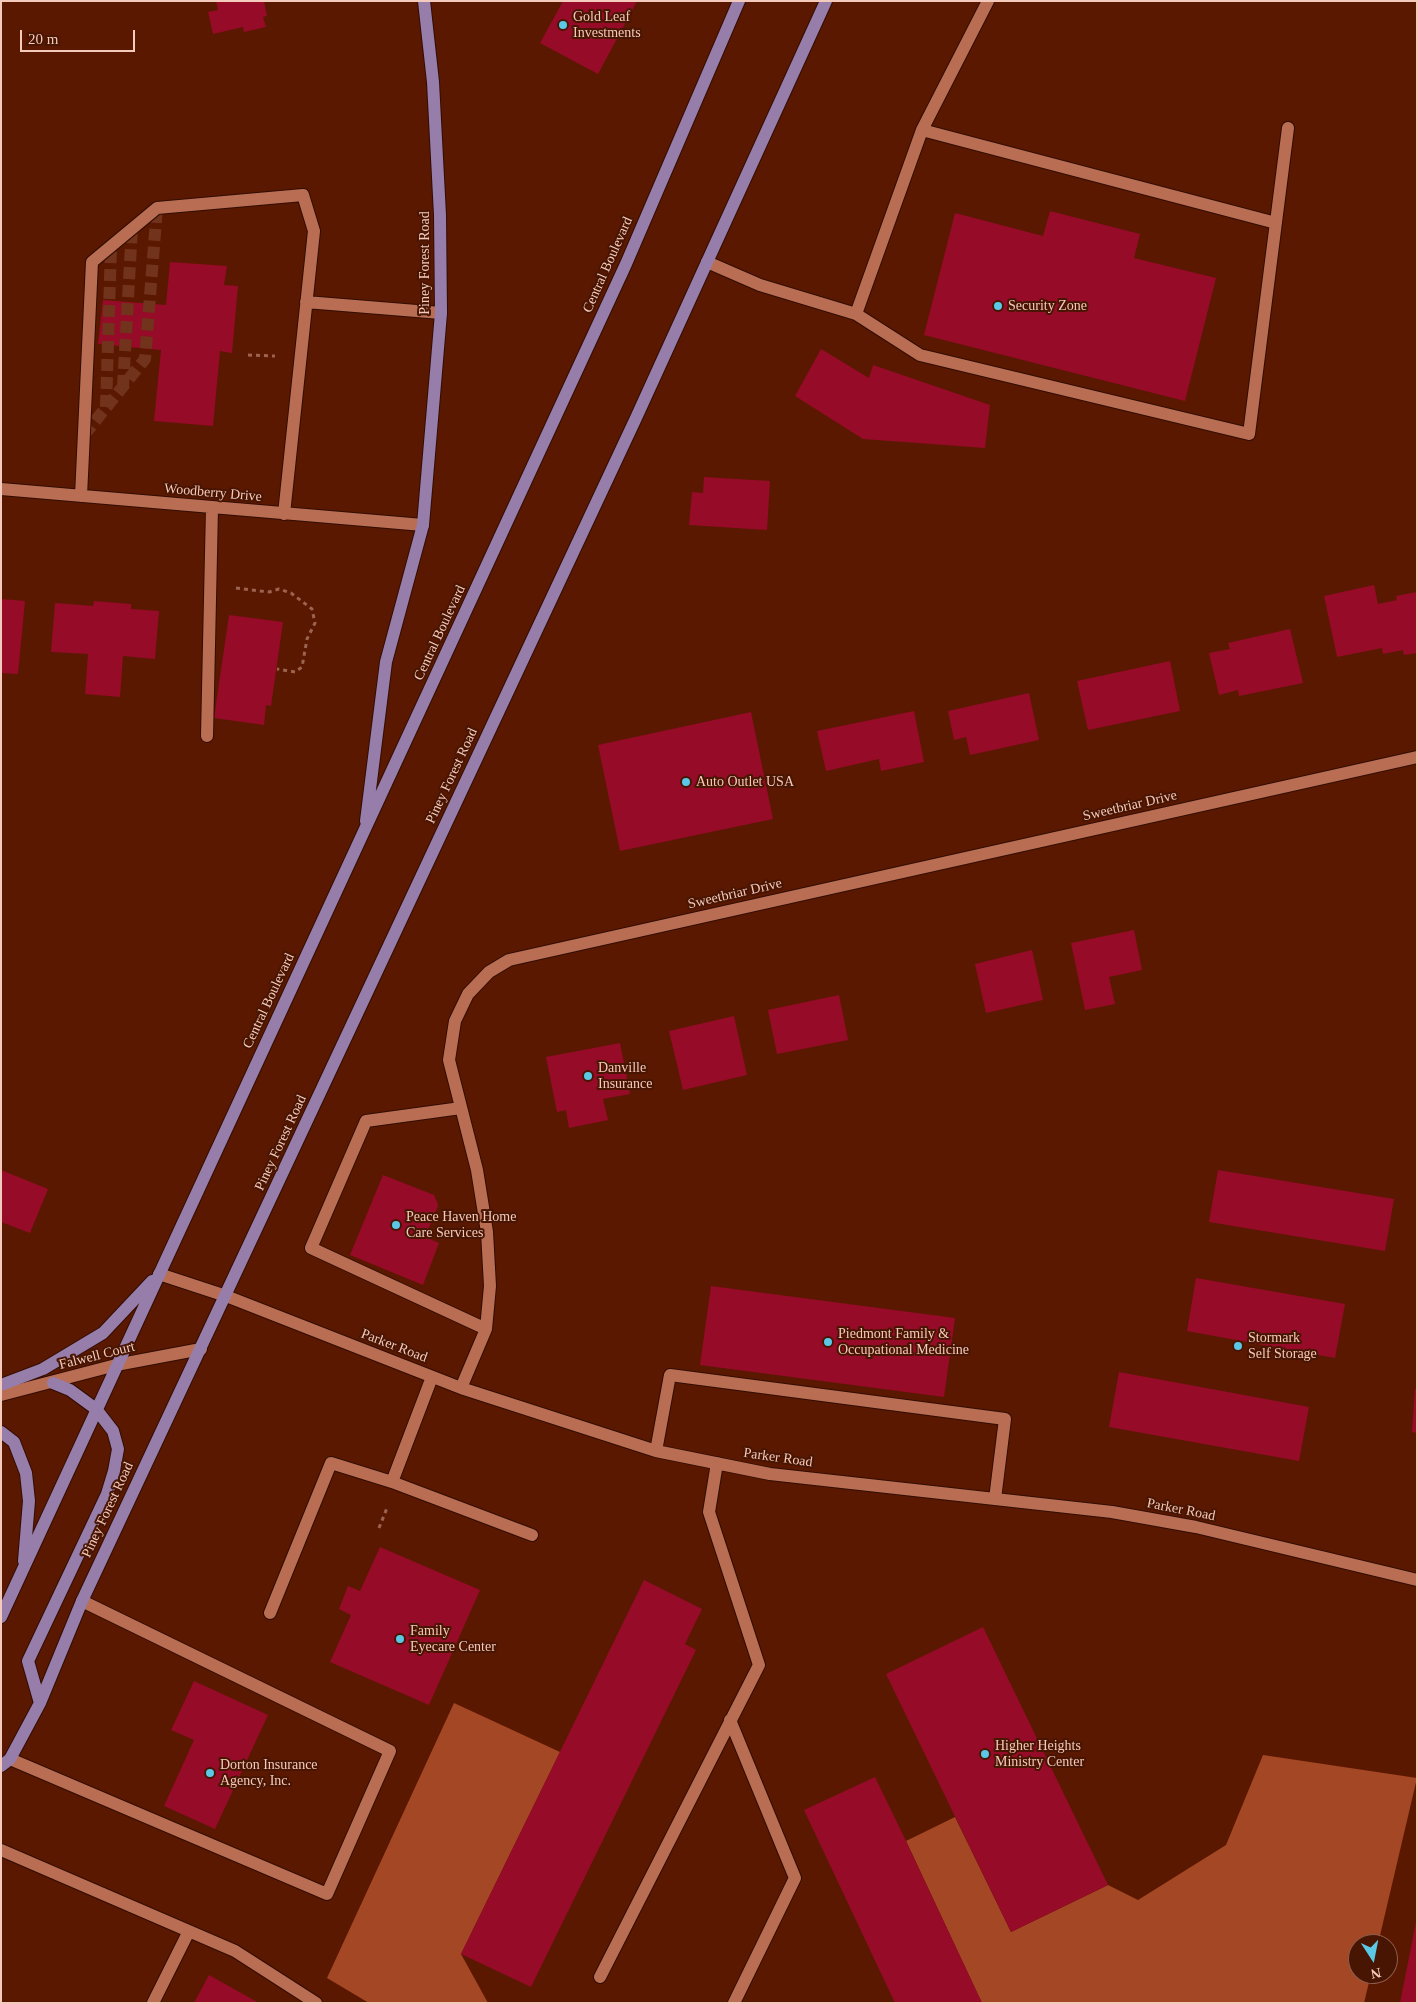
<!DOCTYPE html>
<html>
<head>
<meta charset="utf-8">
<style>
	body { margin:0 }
	#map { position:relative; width:1418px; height:2004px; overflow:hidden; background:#5b1800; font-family:"Times New Roman",serif }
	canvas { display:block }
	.frame { position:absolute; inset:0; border:2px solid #f4cabc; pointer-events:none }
	.north { position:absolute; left:1348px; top:1934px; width:50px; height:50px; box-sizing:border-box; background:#481503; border:1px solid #8d5d4d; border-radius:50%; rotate:169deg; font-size:14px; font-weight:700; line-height:20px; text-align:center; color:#f4cabc }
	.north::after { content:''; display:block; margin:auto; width:18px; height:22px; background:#5bc8e6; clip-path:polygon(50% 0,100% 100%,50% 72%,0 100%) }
	.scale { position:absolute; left:20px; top:30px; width:115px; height:22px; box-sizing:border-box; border:2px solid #f4cabc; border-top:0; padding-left:6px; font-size:15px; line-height:18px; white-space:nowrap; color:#f4cabc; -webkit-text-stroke:4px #481503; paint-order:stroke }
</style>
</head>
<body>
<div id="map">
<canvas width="1418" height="2004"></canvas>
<div class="frame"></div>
<div class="north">N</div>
<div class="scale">20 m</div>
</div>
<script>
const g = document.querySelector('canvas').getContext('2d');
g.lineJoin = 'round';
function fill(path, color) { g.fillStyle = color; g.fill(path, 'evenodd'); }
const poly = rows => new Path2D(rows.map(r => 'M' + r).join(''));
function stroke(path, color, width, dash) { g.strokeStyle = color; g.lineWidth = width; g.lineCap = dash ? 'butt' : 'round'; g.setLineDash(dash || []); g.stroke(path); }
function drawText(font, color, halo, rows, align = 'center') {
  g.font = font + ' "Times New Roman",serif'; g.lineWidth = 4; g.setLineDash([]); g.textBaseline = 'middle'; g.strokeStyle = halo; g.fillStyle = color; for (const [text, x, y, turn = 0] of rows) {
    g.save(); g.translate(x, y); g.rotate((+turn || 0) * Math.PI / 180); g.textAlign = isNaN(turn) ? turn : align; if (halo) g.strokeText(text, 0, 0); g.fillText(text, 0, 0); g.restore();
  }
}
const forest = poly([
	[454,1703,560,1752,461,1954,488,2003,369,2003,327,1978],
	[1263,1755,1417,1778,1378,1944,1358,1944,1358,1974,1371,1974,1364,2003,982,2003,906,1841,955,1817,1011,1932,1108,1885,1138,1900,1226,1845]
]);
const building = poly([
	[216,1,264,1,267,16,263,17,266,27,244,32,243,27,213,34,208,12,218,10],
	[563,1,637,1,598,74,540,43],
	[1050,211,1140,234,1134,258,1216,278,1185,401,924,335,955,213,1043,236],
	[170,262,227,266,224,285,238,286,232,353,220,351,213,426,154,421,161,350,98,344,103,300,166,305],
	[821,349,869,378,873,365,990,405,985,448,863,439,795,396],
	[704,477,770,481,767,530,689,525,692,492,703,493],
	[1374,585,1378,604,1397,600,1396,596,1417,592,1417,653,1404,655,1403,650,1383,654,1382,648,1337,657,1324,596],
	[1,599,25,601,18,674,1,673],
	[94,601,131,604,131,609,159,611,155,659,123,656,120,697,85,694,88,654,51,652,55,603,93,606],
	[229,615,283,622,271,706,266,705,264,725,214,718],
	[1290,629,1303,683,1239,696,1238,690,1219,695,1209,653,1230,649,1228,643],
	[1170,661,1180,711,1088,730,1077,681],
	[1029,693,1039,740,970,755,966,737,954,740,948,711],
	[914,711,924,762,881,771,879,759,826,771,817,731],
	[751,712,773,819,620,851,598,745],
	[1134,930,1142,970,1109,977,1115,1004,1085,1010,1071,943],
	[1032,950,1043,1000,986,1013,975,964],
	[839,995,848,1040,777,1054,768,1010],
	[734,1016,747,1075,683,1090,669,1031],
	[620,1043,630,1094,603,1099,608,1120,569,1128,566,1110,557,1112,546,1057],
	[1,1170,48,1189,30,1233,1,1222],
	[1218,1170,1394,1199,1385,1251,1209,1222],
	[383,1175,434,1195,437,1202,438,1206,425,1237,439,1243,423,1285,350,1255],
	[1196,1278,1345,1304,1335,1358,1187,1331],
	[711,1286,955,1318,944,1397,700,1365],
	[1119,1372,1309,1407,1299,1461,1109,1427],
	[1415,1389,1417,1389,1417,1433,1412,1432],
	[380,1547,480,1590,429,1705,330,1662,351,1615,339,1609,348,1586,360,1591],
	[644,1580,702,1609,685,1644,696,1650,531,1987,461,1954],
	[983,1627,1108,1885,1011,1932,886,1674],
	[194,1681,268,1715,215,1829,164,1806,194,1740,171,1730],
	[875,1777,906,1841,982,2003,895,2003,804,1810],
	[1416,1922,1417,2003,1400,2003],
	[209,1975,259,2003,194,2003]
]);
const minorTunnel = poly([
	[123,387,132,228],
	[106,407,111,247],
	[84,435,145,359,157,208]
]);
const path = poly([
	[248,355,275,356],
	[236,588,269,592,279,589,291,593,312,609,315,623,307,639,302,667,295,672,277,669],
	[379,1528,387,1508]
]);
const minor = poly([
	[922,130,1276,223],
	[707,262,760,285,856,314,922,130,988,1],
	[306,302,441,313],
	[856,314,920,355,1249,434,1288,128],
	[1,489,423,525],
	[81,496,92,262,157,208,303,195,314,231,284,514],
	[207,736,212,508],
	[461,1108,366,1121,311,1248,486,1329],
	[159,1274,226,1296,461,1388,656,1451,770,1474,1112,1512,1196,1527,1417,1580],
	[461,1388,486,1329,490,1286,487,1232,477,1170,449,1060,455,1021,468,994,489,972,509,960,1417,757],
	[1,1395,116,1365,201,1349],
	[656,1451,670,1375,1005,1419,995,1499],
	[392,1482,532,1535],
	[270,1613,331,1463,392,1482,432,1377],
	[730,1720,795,1878,734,2003],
	[10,1759,327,1894,390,1751,82,1601],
	[1,1850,235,1951,316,2003],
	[600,1977,759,1665,709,1512,717,1463],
	[153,2003,189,1931]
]);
const major = poly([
	[366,821,386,662,423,525,441,313,440,215,433,82,424,1],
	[1,1385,43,1369,103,1333,152,1281],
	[1,1432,14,1442,26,1473,29,1501,24,1561],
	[1,1617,626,264,739,1],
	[40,1703,28,1661,107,1494,114,1471,118,1449,113,1431,96,1409,70,1390,53,1383],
	[1,1766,10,1759,40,1703,82,1601,636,418,826,1]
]);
const markers = [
	[563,25,5,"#5bc8e6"],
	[998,306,5,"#5bc8e6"],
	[686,782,5,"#5bc8e6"],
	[588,1076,5,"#5bc8e6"],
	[396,1225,5,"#5bc8e6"],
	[828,1342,5,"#5bc8e6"],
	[1238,1346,5,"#5bc8e6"],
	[400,1639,5,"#5bc8e6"],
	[985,1754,5,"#5bc8e6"],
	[210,1773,5,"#5bc8e6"]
];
const poiNames = [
	["Gold Leaf",573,17],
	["Investments",573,33],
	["Security Zone",1008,306],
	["Auto Outlet USA",696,782],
	["Danville",598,1068],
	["Insurance",598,1084],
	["Peace Haven Home",406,1217],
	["Care Services",406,1233],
	["Piedmont Family &",838,1334],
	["Occupational Medicine",838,1350],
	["Stormark",1248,1338],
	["Self Storage",1248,1354],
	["Family",410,1631],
	["Eyecare Center",410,1647],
	["Higher Heights",995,1746],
	["Ministry Center",995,1762],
	["Dorton Insurance",220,1765],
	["Agency, Inc.",220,1781]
];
const streetNames = [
	["Piney Forest Road",425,263,-90],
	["Central Boulevard",608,265,-66],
	["Woodberry Drive",213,493,5],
	["Central Boulevard",440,633,-65],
	["Piney Forest Road",452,776,-65],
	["Sweetbriar Drive",1130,806,-13],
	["Sweetbriar Drive",735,894,-13],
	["Central Boulevard",269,1001,-65],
	["Piney Forest Road",281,1143,-65],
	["Parker Road",394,1346,21],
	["Falwell Court",97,1356,-14],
	["Parker Road",778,1458,8],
	["Piney Forest Road",108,1510,-65],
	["Parker Road",1181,1510,11]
];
fill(forest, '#a44725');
fill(building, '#950b28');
stroke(minorTunnel, '#72331c', 12, [12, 6]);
stroke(minor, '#310d03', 14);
stroke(major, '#310d03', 14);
stroke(path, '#9c6350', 3, [4, 4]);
stroke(minor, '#b96e54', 12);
stroke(major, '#977daa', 12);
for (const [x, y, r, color] of markers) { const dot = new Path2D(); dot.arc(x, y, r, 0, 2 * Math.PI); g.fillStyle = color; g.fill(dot); stroke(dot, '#481503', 2); }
drawText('14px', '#f4cabc', '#481503', poiNames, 'left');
drawText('14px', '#f4cabc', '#481503', streetNames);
</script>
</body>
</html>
